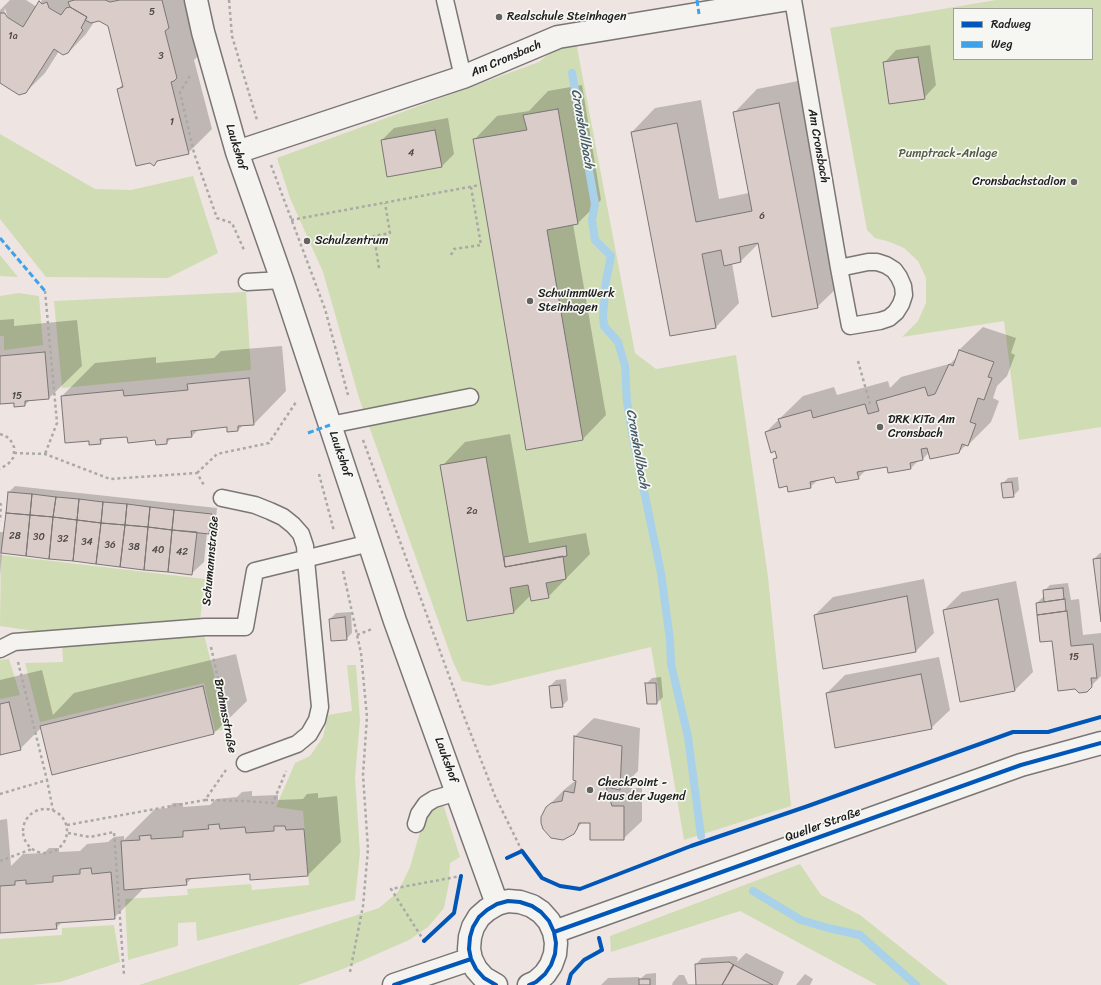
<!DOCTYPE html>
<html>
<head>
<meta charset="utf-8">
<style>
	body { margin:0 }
	#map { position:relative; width:1101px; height:985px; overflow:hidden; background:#eee5e2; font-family:Sriracha,sans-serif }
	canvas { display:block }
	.legend { position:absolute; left:953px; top:8px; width:140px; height:52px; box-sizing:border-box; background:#f6f6f2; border:1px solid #9f9f9c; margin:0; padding:5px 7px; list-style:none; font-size:12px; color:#1c1c1c }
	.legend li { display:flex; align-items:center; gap:8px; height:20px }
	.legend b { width:20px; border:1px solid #9f9f9c }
</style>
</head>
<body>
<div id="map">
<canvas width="1101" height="985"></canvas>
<ul class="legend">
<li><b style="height:5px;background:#0057b8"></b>Radweg</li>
<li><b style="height:5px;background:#3da2ea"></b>Weg</li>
</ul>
</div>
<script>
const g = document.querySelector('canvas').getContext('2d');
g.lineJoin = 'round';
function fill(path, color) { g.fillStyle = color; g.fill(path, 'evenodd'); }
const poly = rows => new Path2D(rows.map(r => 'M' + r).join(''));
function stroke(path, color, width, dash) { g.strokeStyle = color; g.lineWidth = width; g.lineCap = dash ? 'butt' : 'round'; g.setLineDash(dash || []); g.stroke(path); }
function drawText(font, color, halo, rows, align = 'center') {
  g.font = font + ' Sriracha,sans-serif'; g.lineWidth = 3.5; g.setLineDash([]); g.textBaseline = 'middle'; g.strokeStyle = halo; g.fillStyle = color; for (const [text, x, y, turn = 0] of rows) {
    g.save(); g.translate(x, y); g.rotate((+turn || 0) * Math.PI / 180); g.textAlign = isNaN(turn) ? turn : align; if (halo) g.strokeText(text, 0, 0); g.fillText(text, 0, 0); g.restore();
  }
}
const green = poly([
	[996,0,1101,0,1101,427,1019,440,1004,321,902,337,918,321,926,303,926,278,918,261,904,248,890,242,875,238,867,230,830,28],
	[954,9,1092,9,1092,59,954,59],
	[576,42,635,353,656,369,736,355,768,577,791,806,684,840,651,647,489,686,462,681,453,662,359,398,323,272,290,198,277,158,539,62,560,45],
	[0,134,95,189,131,190,193,176,218,253,168,278,46,277,0,219],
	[0,255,18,277,0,276],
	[246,292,251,370,62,388,54,301],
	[19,293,39,296,43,345,4,350,4,336,0,336,0,296],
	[1,555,205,579,200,621,41,632,0,626],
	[203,631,228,729,215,731,204,683,40,722,25,663,63,662,62,642],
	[9,659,20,695,0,699,0,660],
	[347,665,356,665,360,720,355,777,360,853,355,900,197,941,196,922,178,923,178,946,128,960,125,899,188,895,187,889,251,884,252,890,309,885,303,811,276,807,295,763,310,756,323,737,328,715,352,711],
	[443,804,460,857,450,863,449,883,444,908,428,927,409,940,343,969,298,985,139,985,379,908,398,892,410,867,421,828,427,817,434,809],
	[800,864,821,895,860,915,948,985,877,985,740,911,611,952,610,936],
	[114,925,120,962,60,982,32,985,0,985,0,939,62,935,62,928]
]);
const shadow = poly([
	[10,0,26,0,37,7,42,0,191,0,200,54,194,60,212,129,188,153,159,160,154,165,118,89,123,84,109,26,100,20,94,22,86,34,68,53,59,51,45,73,26,92,0,82,0,10],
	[5,8,9,22,4,13],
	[930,45,936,85,924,98,884,63,896,50],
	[803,80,841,284,817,307,759,243,741,261,732,263,739,303,716,327,671,335,632,132,655,108,701,100,719,199,749,193,734,113,757,89],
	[582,85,601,200,578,223,573,224,606,415,583,439,474,140,497,116,529,111,548,91],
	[448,118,454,154,442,166,382,140,394,128],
	[14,319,14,326,77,320,82,366,49,398,30,400,25,405,15,406,15,401,0,403,0,320],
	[983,327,1016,338,1011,353,1015,355,1007,376,997,386,993,398,999,401,991,422,968,445,966,445,959,452,929,452,923,459,919,460,911,468,888,466,866,470,858,478,835,476,819,479,810,487,787,485,774,459,777,456,776,450,766,432,803,396,834,387,837,395,888,381,890,388,901,377,949,364,949,365,957,357,959,350],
	[282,346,286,391,254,424,243,425,238,430,228,426,199,429,192,436,172,438,166,443,156,439,128,436,105,438,100,443,90,440,62,396,95,363,156,357,156,363,214,358,221,351],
	[510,434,529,543,586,533,590,554,548,597,531,595,514,612,442,466,465,442],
	[1018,477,1019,490,1013,496,1002,484,1008,478],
	[15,486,217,508,215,527,209,533,207,532,204,562,191,574,2,552,0,576,0,532,5,532,9,492],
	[1100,553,1101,553,1101,617,1094,559],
	[924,579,934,633,916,651,824,668,815,615,833,597],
	[1016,581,1033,672,1015,690,944,610,962,592],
	[1068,583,1071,600,1079,599,1083,635,1101,633,1101,676,1086,691,1053,640,1041,641,1037,603,1043,597,1045,597,1044,591,1050,585],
	[351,612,352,633,346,639,330,619,336,613],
	[236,654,247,701,214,733,52,774,41,728,20,749,0,754,0,680,42,670,53,715,74,693],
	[939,657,950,710,931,728,827,693,845,675],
	[661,677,663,697,657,703,646,684,652,678],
	[566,679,568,700,562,706,550,686,556,680],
	[594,718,640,728,638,771,628,781,630,788,642,788,642,821,623,839,591,822,583,822,568,837,542,823,543,812,547,807,565,789,576,780,575,736],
	[252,791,252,796,278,795,278,800,303,799,307,794,318,793,318,798,337,796,341,842,308,875,250,873,192,878,186,884,145,887,114,918,63,921,56,928,0,932,0,820,7,819,11,866,23,854,44,853,49,848,59,848,59,852,80,851,87,844,108,842,114,837,124,836,124,840,155,809,168,808,173,803,183,803,183,807,210,805,216,799,237,797,242,792],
	[746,953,784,972,778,985,672,985,673,982,679,975,684,975,688,984,697,984,696,964,702,958,735,956,738,958,737,962],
	[656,973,656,985,598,985,601,985,608,978,639,977,639,980,646,974],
	[805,974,813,979,810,985,796,985]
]);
const stream = poly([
	[572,73,595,204,592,220,595,240,611,256,606,281,603,317,604,326,618,342,625,366,627,402,633,438,661,573,670,640,671,664,688,737,701,836],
	[753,891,801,920,828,928,860,935,916,985]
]);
const building = poly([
	[74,0,105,0,110,2,120,0,162,0,169,28,165,31,177,78,174,81,171,82,189,154,157,161,154,166,150,163,136,166,117,89,123,87,108,26,99,21,91,23,85,20,87,17,70,7,68,2,74,0],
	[39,1,42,4,47,2,49,8,61,15,66,8,70,7,87,17,81,28,83,30,68,53,63,55,54,49,26,93,19,95,0,83,0,13,5,13,7,17,23,27,39,1],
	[918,57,925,99,889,104,883,62,918,57],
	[779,103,818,308,772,317,758,243,739,247,741,262,724,266,721,250,702,254,716,328,670,336,631,132,677,123,696,222,752,211,733,112,779,103],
	[558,109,578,224,547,230,583,440,526,450,473,139,527,130,523,115,558,109],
	[435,130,442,167,387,177,381,140,435,130],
	[959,350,994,362,988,377,992,378,984,400,978,398,970,422,976,424,968,446,962,444,959,453,930,459,927,448,921,449,923,460,910,463,911,469,888,473,887,467,857,472,859,479,836,483,834,477,810,482,811,488,788,492,787,486,779,488,773,459,777,458,775,451,771,453,765,432,781,427,778,419,811,410,813,418,865,404,868,414,879,411,876,401,925,387,928,396,935,394,949,364,953,366,959,350],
	[45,352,49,399,25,401,25,406,14,407,14,403,0,404,0,356,45,352],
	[249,378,254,425,238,426,238,431,227,432,227,427,191,431,192,437,167,439,167,444,156,445,155,440,128,443,127,437,100,439,101,444,89,445,89,441,65,443,61,396,123,390,124,396,188,390,187,384,249,378],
	[486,457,505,567,563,556,566,579,546,583,549,598,531,601,528,585,510,588,514,613,467,621,440,465,486,457],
	[1012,482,1014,497,1003,498,1001,483,1012,482],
	[8,492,32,494,30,515,6,513,8,492],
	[32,494,56,497,53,517,30,515,32,494],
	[56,497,79,499,77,520,53,517,56,497],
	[79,499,103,502,101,523,77,520,79,499],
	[103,502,127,504,125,525,101,523,103,502],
	[127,504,150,507,148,527,125,525,127,504],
	[150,507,174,510,172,530,148,527,150,507],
	[174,510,212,514,209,534,172,530,174,510],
	[6,513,30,515,26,556,1,553,6,513],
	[30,515,53,517,49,559,26,556,30,515],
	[53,517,77,520,73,561,49,559,53,517],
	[77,520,101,523,96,564,73,561,77,520],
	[101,523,125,525,120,567,96,564,101,523],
	[125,525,148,527,144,570,120,567,125,525],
	[148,527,172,530,168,572,144,570,148,527],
	[172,530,197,532,192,575,168,572,172,530],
	[566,546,567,556,505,567,504,557,566,546],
	[1101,558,1101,622,1093,559,1101,558],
	[1063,588,1064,599,1044,602,1043,590,1063,588],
	[907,596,916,652,823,669,814,615,907,596],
	[998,599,1015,691,960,702,943,610,998,599],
	[1065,599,1066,611,1037,615,1036,603,1065,599],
	[1067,611,1071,646,1093,644,1097,678,1091,678,1092,687,1087,692,1079,693,1075,689,1058,691,1052,641,1040,642,1037,615,1067,611],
	[345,617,347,640,331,641,329,619,345,617],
	[921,674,932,729,835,748,826,693,921,674],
	[645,683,656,683,657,704,647,704,645,683],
	[560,685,563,707,551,708,549,686,560,685],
	[203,686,214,734,52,775,40,726,203,686],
	[9,702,21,750,0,755,0,704,9,702],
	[574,736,622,746,620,790,606,787,612,806,624,806,624,840,590,840,590,823,579,823,577,829,574,834,563,840,551,838,543,829,541,823,541,817,546,807,551,803,562,801,564,791,574,793,576,781,573,780,574,736],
	[219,824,220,829,245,827,246,833,274,831,274,826,285,826,286,830,304,829,308,876,250,880,250,874,186,879,187,885,124,890,121,841,140,840,139,836,151,835,151,839,183,837,183,831,209,829,208,825,219,824],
	[91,868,92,874,111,872,115,919,56,923,57,929,0,933,0,886,15,885,15,881,26,880,26,884,53,882,53,876,80,874,80,869,91,868],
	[729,962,734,965,722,985,696,985,695,964,729,962],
	[733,965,734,965,773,985,722,985,733,965],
	[639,979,650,979,650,985,639,985,639,979]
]);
const path = poly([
	[229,0,232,36,257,120],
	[190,76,180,92,194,153,217,218,232,223,244,250],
	[271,165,325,309,348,395],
	[291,220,480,185],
	[451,255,454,249,481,245,471,187],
	[379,268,374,236,390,233,385,203],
	[45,291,57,423,45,454],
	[858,361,870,404],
	[0,434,7,437,11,441,14,447,14,453,13,458,9,463,0,469],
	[363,440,460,706,495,796,522,851,542,878,560,886,580,889,691,846,808,806,1013,732,1043,732],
	[14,453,45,454,110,479,197,473,205,487],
	[197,473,217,454,269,443,296,402],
	[319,474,334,531],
	[0,503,1,505,0,521],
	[343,571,361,653,367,717,363,775,368,849,363,906,350,972],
	[208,607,215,518],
	[357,635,372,629],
	[211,647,233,746],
	[18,662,47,780],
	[0,794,47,780,53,810],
	[205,800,246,801,273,803,286,771],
	'23 831a22 22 0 1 1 44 0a22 22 0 1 1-44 0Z',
	[67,825,205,800,226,770],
	[68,833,90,837,114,832,124,975],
	[507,858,522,851],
	[0,861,32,849],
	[461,876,454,913,424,941,391,889,461,876],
	[578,967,584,960,602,950,600,942]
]);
const service = poly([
	[445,0,463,77],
	[793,0,839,268,850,326,880,321,889,318,896,312,901,304,904,295,903,286,899,277,894,270,886,265,877,262,868,262,839,268],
	[247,282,282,280],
	[330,425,470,397],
	[222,498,255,505,270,511,283,517,293,525,301,534,305,546,306,560,320,707,317,720,309,734,297,744,245,763],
	[0,649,14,642,205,627,245,627,255,571,370,543],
	[416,824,419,814,426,804,434,799,457,792]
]);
const minor = poly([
	[196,0,203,32,237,152,282,280,395,621,497,904],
	[237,152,463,77,558,37,783,0]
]);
const secondary = poly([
	[554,932,1021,765,1101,743],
	[394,985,471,959],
	[496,985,484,978,476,969,471,959,469,949,470,937,473,927,479,917,487,910,497,904,508,901,520,902,532,906,541,912,549,921,554,932,556,943,555,954,551,965,545,974,536,982,529,985]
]);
const quiet = poly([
	[697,0,699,14],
	[0,238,45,291],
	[308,433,330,425]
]);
const cycleway = poly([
	[507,858,522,851,542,878,560,886,580,889,691,846,808,806,1013,732,1048,732,1101,717],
	[554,932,1021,765,1101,743],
	[424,941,454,913,461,876],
	[394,985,471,959],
	[496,985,484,978,476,969,471,959,469,949,470,937,473,927,479,917,487,910,497,904,508,901,520,902,532,906,541,912,549,921,554,932,556,943,555,954,551,965,545,974,536,982,529,985],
	[568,985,571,974,584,960,602,950,599,938]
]);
const markers = [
	[499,17,4,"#666261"],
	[1074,182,4,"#666261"],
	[307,241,4,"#666261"],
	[530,301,4,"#666261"],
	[880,427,4,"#666261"],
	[590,790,4,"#666261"]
];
const numberNames = [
	["5",152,12],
	["1a",13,36],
	["3",161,56],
	["1",172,122],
	["4",411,153],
	["6",762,216],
	["15",17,396],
	["2a",472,511],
	["28",15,536],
	["30",39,537],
	["32",63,539],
	["34",87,542],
	["36",110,545],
	["38",134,547],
	["40",158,550],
	["42",182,552],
	["15",1074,657]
];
const poiNames = [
	["Realschule Steinhagen",507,17],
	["Cronsbachstadion",1066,182,"right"],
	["Schulzentrum",315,241],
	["SchwimmWerk",538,294],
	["Steinhagen",538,308],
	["DRK KiTa Am",888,420],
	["Cronsbach",888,434],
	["CheckPoint -",598,783],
	["Haus der Jugend",598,797]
];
const streetNames = [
	["Am Cronsbach",506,59,-23],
	["Am Cronsbach",818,146,80],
	["Laukshof",236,147,73],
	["Laukshof",340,454,71],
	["Schumannstraße",211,561,-85],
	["Brahmsstraße",225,716,79],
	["Laukshof",446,760,70],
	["Queller Straße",823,825,-20]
];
const parkNames = [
	["Pumptrack-Anlage",948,154]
];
const waterNames = [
	["Cronshollbach",582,129,80],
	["Cronshollbach",637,449,80]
];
fill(green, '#d0dcb3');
fill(shadow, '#0003');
stroke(stream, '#a9d1e9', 8);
fill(building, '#daccc9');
stroke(building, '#7a7675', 1);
stroke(service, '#7a7675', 19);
stroke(minor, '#7a7675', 25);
stroke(secondary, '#7a7675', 25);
stroke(path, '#aaa9a7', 2.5, [3, 3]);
stroke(service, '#f4f3f0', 16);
stroke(minor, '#f4f3f0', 22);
stroke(secondary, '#f4f3f0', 22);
stroke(quiet, '#3da2ea', 3, [6, 3]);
stroke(cycleway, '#0057b8', 4);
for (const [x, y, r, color] of markers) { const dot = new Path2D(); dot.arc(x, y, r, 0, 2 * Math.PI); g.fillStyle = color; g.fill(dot); stroke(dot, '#f6f6f2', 1.5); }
drawText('10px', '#4e4a49', null, numberNames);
drawText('12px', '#1c1c1c', '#f6f6f2', poiNames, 'left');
drawText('12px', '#1c1c1c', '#f6f6f2', streetNames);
drawText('12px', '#525c43', '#f6f6f2', parkNames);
drawText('italic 13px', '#435965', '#f6f6f2', waterNames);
</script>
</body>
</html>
